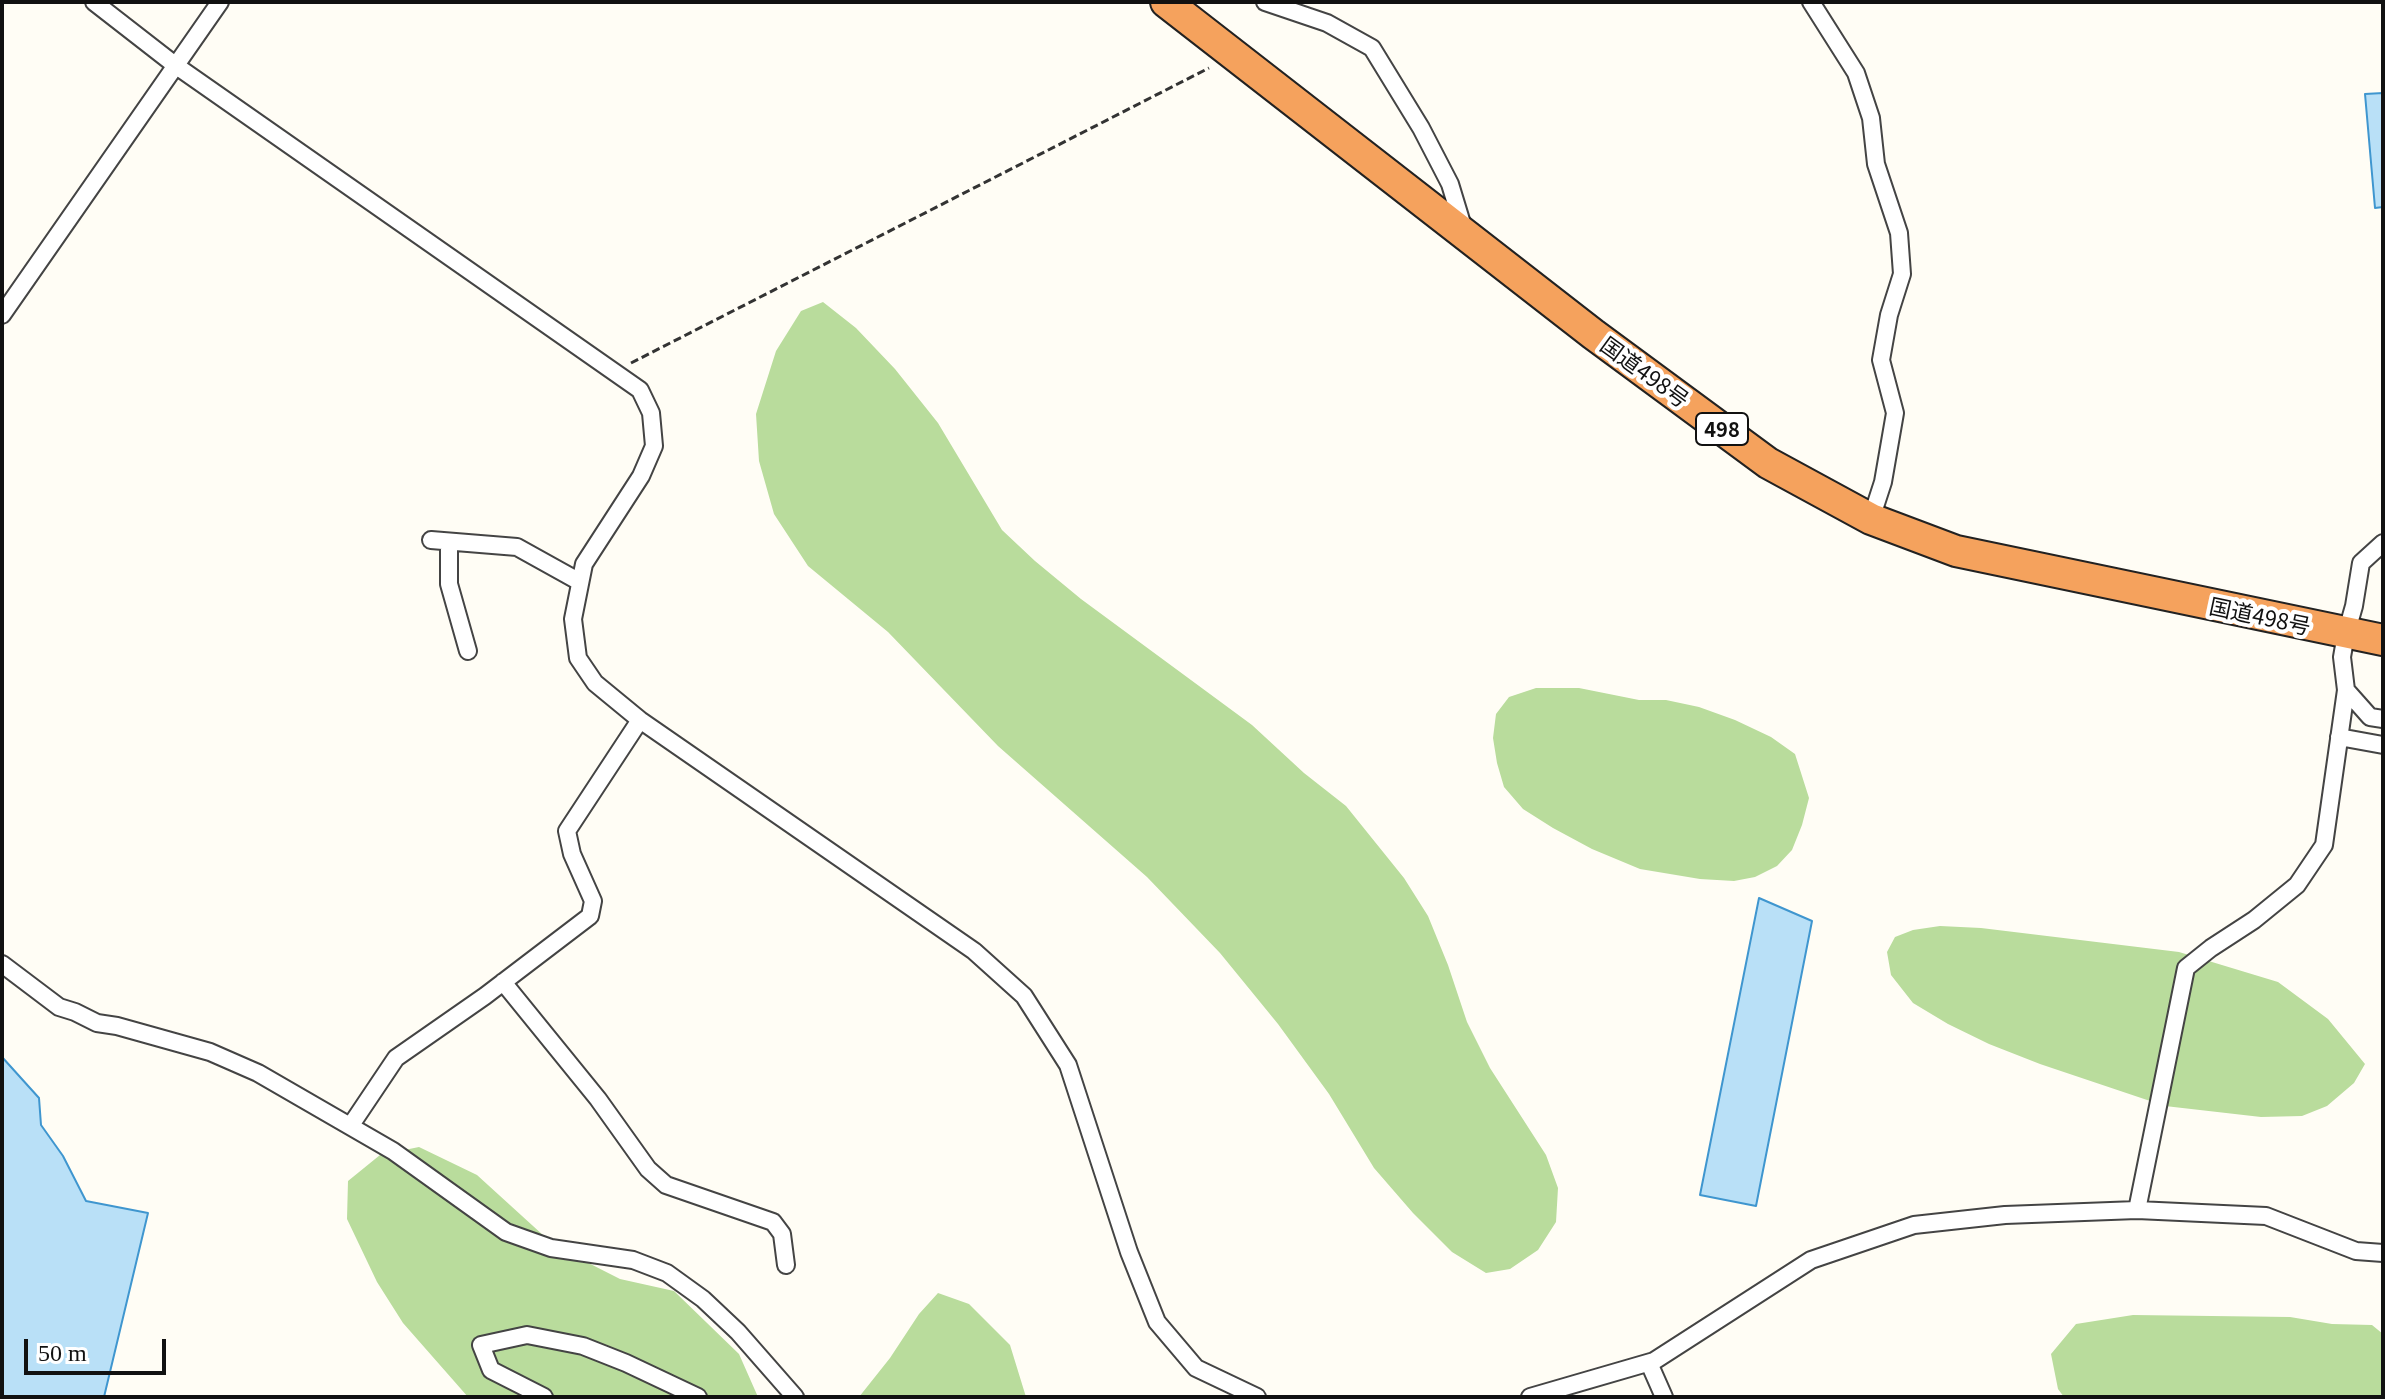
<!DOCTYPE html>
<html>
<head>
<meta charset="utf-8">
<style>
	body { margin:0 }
	#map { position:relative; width:2385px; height:1399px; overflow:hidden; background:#fffdf5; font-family:Georgia,serif }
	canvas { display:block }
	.frame { position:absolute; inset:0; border:4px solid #111; pointer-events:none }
	.scale { position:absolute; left:24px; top:1339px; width:142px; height:36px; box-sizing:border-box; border:4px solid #111; border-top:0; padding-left:10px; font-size:24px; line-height:28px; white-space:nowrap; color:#111; -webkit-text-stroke:6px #fff; paint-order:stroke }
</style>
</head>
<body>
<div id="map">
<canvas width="2385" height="1399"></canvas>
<div class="frame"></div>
<div class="scale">50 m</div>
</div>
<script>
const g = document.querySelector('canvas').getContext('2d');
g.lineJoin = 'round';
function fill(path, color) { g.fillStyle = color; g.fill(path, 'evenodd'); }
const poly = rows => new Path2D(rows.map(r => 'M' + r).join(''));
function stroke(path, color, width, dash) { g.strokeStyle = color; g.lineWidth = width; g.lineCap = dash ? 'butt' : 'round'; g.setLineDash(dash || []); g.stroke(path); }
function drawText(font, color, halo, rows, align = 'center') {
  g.font = font + ' Georgia,"Noto Sans JP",serif'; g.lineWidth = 8; g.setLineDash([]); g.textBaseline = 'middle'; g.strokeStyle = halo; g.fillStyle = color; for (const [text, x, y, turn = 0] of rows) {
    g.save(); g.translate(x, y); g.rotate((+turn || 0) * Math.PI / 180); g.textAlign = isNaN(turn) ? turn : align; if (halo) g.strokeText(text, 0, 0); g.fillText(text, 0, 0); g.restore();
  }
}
const forest = poly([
	[823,302,856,328,895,369,938,423,1002,530,1035,561,1081,599,1252,725,1304,773,1346,806,1404,878,1428,916,1448,965,1467,1022,1490,1068,1546,1155,1558,1188,1556,1222,1538,1250,1510,1269,1486,1273,1452,1252,1413,1213,1374,1168,1329,1094,1278,1024,1220,953,1147,877,998,746,888,632,808,566,774,514,759,461,756,414,776,351,801,311],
	[1536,688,1579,688,1639,700,1666,700,1699,707,1735,720,1771,737,1795,754,1809,798,1802,825,1792,850,1777,866,1755,877,1734,881,1700,879,1640,869,1592,849,1553,828,1523,809,1504,787,1497,763,1493,738,1496,714,1509,697],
	[1940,926,1981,928,2179,952,2278,982,2328,1019,2365,1064,2354,1083,2327,1106,2302,1116,2261,1117,2165,1106,2040,1064,1989,1044,1948,1024,1913,1003,1891,975,1887,952,1895,937,1913,930],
	[419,1147,477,1175,555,1246,620,1279,674,1291,739,1354,758,1397,468,1397,403,1323,377,1282,347,1219,348,1181,380,1155],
	[938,1293,969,1304,1010,1345,1026,1397,859,1397,890,1358,919,1314],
	[2133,1315,2290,1317,2332,1324,2372,1325,2383,1334,2383,1397,2064,1397,2058,1389,2051,1354,2076,1324]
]);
const water = poly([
	[2383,93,2383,207,2375,208,2365,94,2383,93],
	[1759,898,1812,921,1756,1206,1700,1195,1759,898],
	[2,1057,39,1098,41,1125,63,1156,86,1201,148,1213,104,1397,2,1397,2,1057]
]);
const path = poly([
	[631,363,1209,68]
]);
const street = poly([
	[94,2,175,65,640,390,651,413,654,446,641,476,584,564,573,619,578,658,595,683,640,720,974,951,1024,996,1068,1065,1129,1252,1157,1322,1196,1368,1257,1397],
	[1265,2,1327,23,1372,48,1421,128,1450,184,1464,230],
	[1811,2,1856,73,1871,118,1876,164,1899,233,1902,274,1889,315,1881,360,1895,413,1883,482,1871,519],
	[2,315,220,2],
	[431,540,517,547,580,582],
	[449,542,449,584,468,651],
	[2346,690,2370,717,2383,719],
	[2339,737,2383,745],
	[2,964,59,1007,75,1012,97,1023,117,1026,210,1052,258,1073,393,1151,506,1232,551,1248,633,1260,667,1273,703,1299,738,1332,795,1397],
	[503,982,598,1099,648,1169,666,1185,773,1222,782,1234,786,1265],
	[351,1125,396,1058,485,996,590,916,593,901,572,854,567,831,640,720],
	[2137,1210,2186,968,2211,948,2254,920,2297,885,2324,845,2346,690,2342,657,2346,634,2354,606,2361,563,2383,543],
	[1649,1363,1664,1397],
	[544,1397,491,1370,481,1345,527,1335,583,1346,626,1363,698,1397],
	[1530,1397,1654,1361,1811,1260,1914,1225,2005,1215,2137,1210,2266,1216,2356,1251,2383,1253]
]);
const highway = poly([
	[1166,2,1593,334,1768,463,1871,519,1956,551,2383,640]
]);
const shields = [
	[1722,429,52]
];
const shieldNames = [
	["498",1722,429]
];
const streetNames = [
	["国道498号",1645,372,36],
	["国道498号",2260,616,12]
];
fill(forest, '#b9dc9c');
fill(water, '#b9e0f7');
stroke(water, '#3f96cf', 2);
stroke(street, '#444', 20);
stroke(highway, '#222', 34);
stroke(path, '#333', 3, [8, 4]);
stroke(street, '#fff', 16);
stroke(highway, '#f5a25d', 30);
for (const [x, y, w] of shields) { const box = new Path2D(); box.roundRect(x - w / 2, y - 16, w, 32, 6); g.fillStyle = '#fff'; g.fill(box); stroke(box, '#111', 2); }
drawText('bold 20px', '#111', null, shieldNames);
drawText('22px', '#111', '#fff', streetNames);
</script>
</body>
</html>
